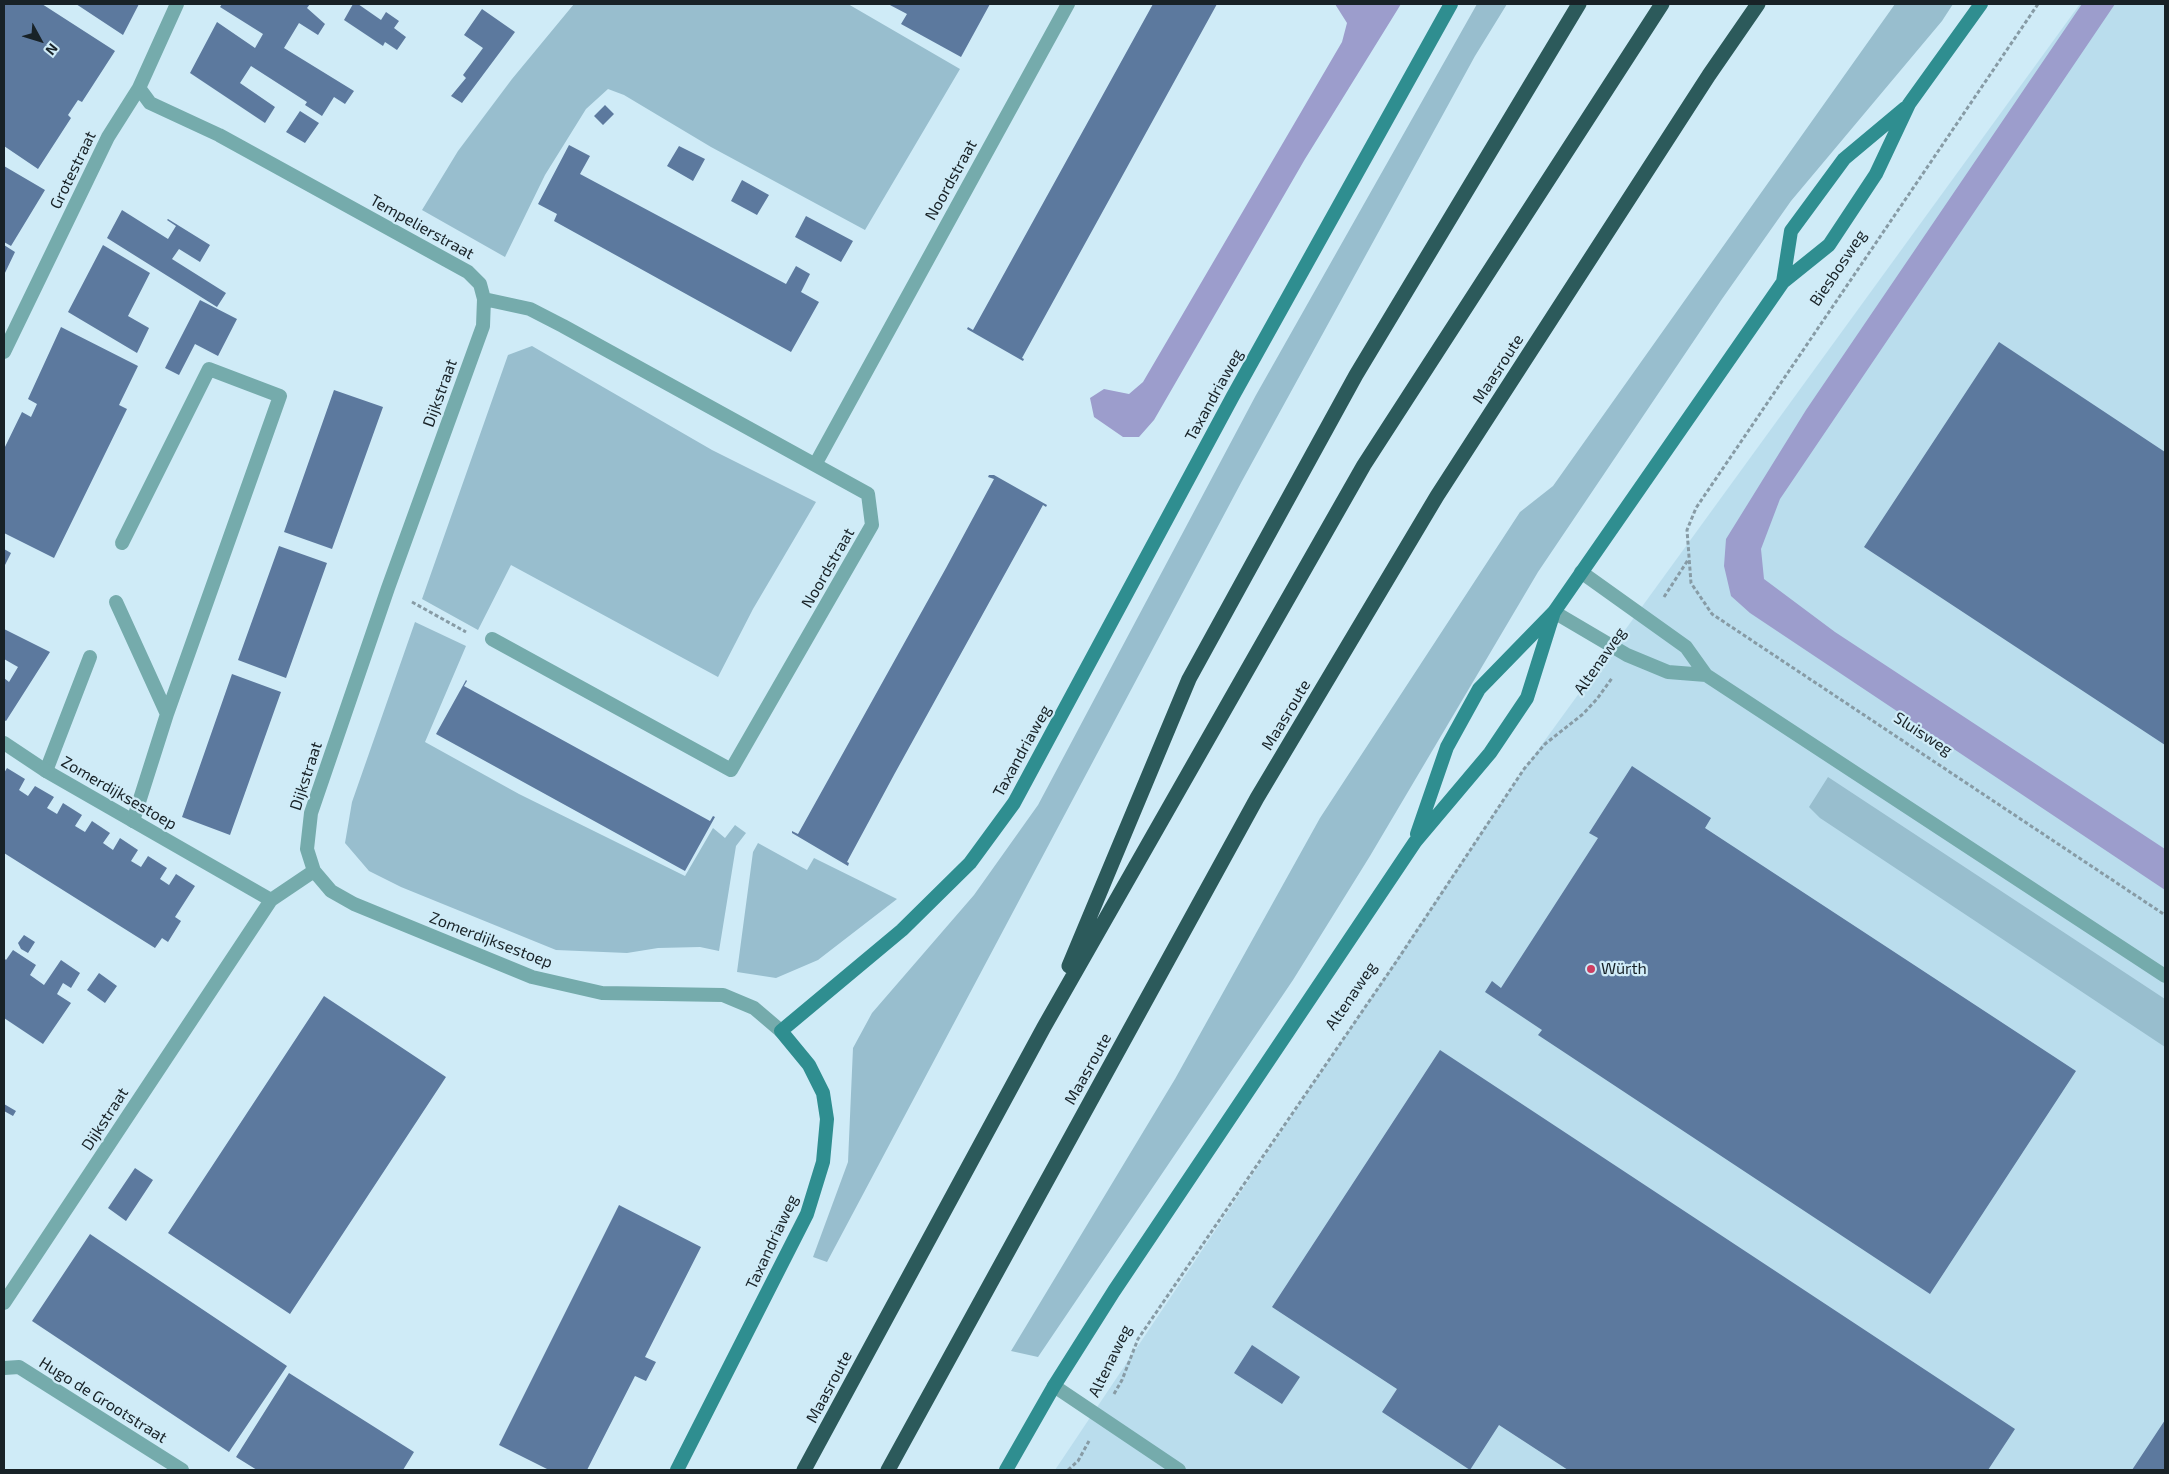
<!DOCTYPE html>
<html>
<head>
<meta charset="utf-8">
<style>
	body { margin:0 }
	#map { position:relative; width:2169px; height:1474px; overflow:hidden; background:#cfebf7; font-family:"Exo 2",sans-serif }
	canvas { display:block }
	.frame { position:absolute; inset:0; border:5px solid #182227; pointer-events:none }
	.north { position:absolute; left:15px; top:15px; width:50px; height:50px; -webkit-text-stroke:4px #cfebf7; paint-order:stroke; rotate:129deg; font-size:14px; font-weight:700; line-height:20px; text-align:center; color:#182227 }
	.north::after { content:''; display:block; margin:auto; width:18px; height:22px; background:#182227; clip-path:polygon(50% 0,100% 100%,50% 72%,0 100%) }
</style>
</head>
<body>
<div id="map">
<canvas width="2169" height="1474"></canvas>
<div class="frame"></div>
<div class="north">N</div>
</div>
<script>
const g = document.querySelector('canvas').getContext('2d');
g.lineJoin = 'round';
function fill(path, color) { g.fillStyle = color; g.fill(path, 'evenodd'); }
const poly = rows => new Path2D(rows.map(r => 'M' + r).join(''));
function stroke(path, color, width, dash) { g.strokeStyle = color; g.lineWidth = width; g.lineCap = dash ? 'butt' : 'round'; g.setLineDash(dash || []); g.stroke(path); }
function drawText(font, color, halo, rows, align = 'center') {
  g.font = font + ' "Exo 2",sans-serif'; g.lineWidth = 4.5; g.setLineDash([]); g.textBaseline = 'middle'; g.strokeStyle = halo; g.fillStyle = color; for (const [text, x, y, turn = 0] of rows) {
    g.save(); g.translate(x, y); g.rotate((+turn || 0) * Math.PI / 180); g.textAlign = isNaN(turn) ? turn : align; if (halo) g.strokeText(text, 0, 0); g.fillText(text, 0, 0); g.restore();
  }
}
const built = poly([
	[2080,4,2165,4,2165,1470,1055,1470,1524,769]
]);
const green = poly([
	[574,4,848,4,960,69,865,230,711,147,624,95,608,89,586,109,545,175,505,257,422,210,458,151,512,79],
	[1477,4,1507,4,1475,56,1242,481,827,1262,813,1257,848,1162,853,1048,872,1013,974,895,1038,805,1256,395],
	[1895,4,1953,4,1942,21,1791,201,1722,299,1538,572,1370,856,1293,980,1038,1357,1011,1351,1175,1079,1320,818,1520,512,1553,486],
	[532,346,712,450,816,502,753,609,718,677,511,565,478,630,422,599,508,355],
	[415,622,466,646,425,742,519,794,685,876,713,828,725,838,735,825,746,833,736,846,719,951,700,947,658,948,627,953,556,950,401,887,369,871,345,843,352,802],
	[1828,777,2165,999,2165,1047,1820,818,1809,807],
	[758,843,807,870,814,858,897,899,818,960,776,978,737,972,753,852]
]);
const water = poly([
	[1335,4,1401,4,1305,159,1154,420,1139,437,1123,437,1094,417,1090,398,1104,389,1129,394,1143,382,1342,42,1347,23],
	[2082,4,2115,4,1780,499,1761,549,1764,579,1835,632,2165,849,2165,890,1750,613,1731,596,1724,566,1726,539,1806,410]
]);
const building = poly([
	[4,4,42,4,115,51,82,102,78,100,68,115,71,118,38,169,4,146],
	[76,4,139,4,123,35],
	[222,4,310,4,307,8,325,24,318,35,299,23,284,48,354,91,345,104,334,97,322,116,305,105,307,102,251,66,240,83,275,107,265,123,190,73,217,22,255,48,263,34,220,7],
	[353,4,358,4,381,20,386,12,399,21,394,28,406,37,397,50,385,42,383,46,344,20],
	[888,4,990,4,961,57,901,24,907,14],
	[1153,4,1217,4,1022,358,1024,359,1023,361,967,329,968,327,973,330],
	[482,9,515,32,462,103,451,96,466,78,463,75,483,48,464,35],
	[605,105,614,114,603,125,594,116],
	[300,111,319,123,305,143,286,132],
	[569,145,590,156,580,174,786,284,796,266,810,274,801,292,819,302,791,352,554,221,557,214,538,204],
	[679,146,705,159,693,181,667,166],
	[4,166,45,190,11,246,4,242],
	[742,180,769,195,757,215,731,201],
	[122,210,168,239,176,226,167,220,168,219,210,245,200,262,179,249,172,259,226,293,217,307,107,238],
	[806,216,853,241,841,262,795,237],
	[4,245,15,252,4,275],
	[103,245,150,273,128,316,149,328,137,353,68,312],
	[200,300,237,319,218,356,195,344,179,375,165,368],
	[61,327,138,366,119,405,127,409,126,411,54,558,4,533,4,449,22,412,31,417,37,404,28,399],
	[1999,342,2165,452,2165,745,1864,547],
	[334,390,383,407,332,549,284,532],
	[989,475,994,475,1047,505,1046,507,1043,505,895,773,847,862,849,863,848,866,792,833,792,831,798,834,946,568,994,479,988,477],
	[279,546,327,563,286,678,238,660],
	[4,549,11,553,4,567],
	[4,629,50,652,6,721,4,720,4,678,9,682,18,667,4,659],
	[232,674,281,692,230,835,182,817],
	[466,680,467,681,464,686,710,821,713,816,715,817,685,871,436,734],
	[1632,766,1711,818,1705,828,2076,1071,1930,1294,1538,1035,1542,1030,1485,992,1492,981,1501,988,1598,838,1589,833],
	[7,768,25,779,19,790,28,796,35,786,54,797,47,808,57,814,63,803,82,815,75,826,85,832,92,821,110,833,103,843,113,850,120,838,138,850,131,861,141,867,148,856,167,868,160,879,169,885,176,874,195,886,175,917,181,921,168,942,162,938,155,948,4,853,4,773],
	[24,935,35,942,28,953,21,949,18,943],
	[13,950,36,965,30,975,44,985,61,960,80,973,71,988,63,983,57,994,71,1003,43,1044,4,1018,4,958,6,960],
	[99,973,117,986,105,1003,87,990],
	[324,996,446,1077,290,1314,168,1233],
	[1440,1050,2015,1429,1988,1470,1568,1470,1499,1425,1470,1470,1382,1412,1397,1389,1272,1307],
	[4,1104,16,1111,13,1116,4,1111],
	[135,1168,153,1180,126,1221,108,1208],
	[619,1205,701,1247,645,1357,656,1362,646,1381,635,1376,587,1470,549,1470,499,1445],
	[90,1234,287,1366,229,1452,32,1321],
	[1252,1345,1300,1377,1282,1404,1234,1373],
	[289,1373,414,1452,403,1470,257,1470,236,1457],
	[2165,1420,2165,1470,2132,1470]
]);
const path = poly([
	[2038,4,1696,508,1687,530,1691,583,1712,614,2165,915],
	[1664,597,1688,560],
	[412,602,466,632],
	[1114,1394,1122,1380,1138,1339,1396,962,1524,769,1545,744,1583,714,1597,699,1612,678],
	[1068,1470,1078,1461,1089,1441]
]);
const service = poly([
	[122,543,209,369,280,396,167,714],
	[116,602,167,714,133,821],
	[46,771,90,657]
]);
const minor = poly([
	[484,299,530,309,563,326,868,494,872,525,731,770,492,639],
	[4,352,108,137,139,88,177,4],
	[816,463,1068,4],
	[4,743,46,771,271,900],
	[314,871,331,891,354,904,532,977,602,993,723,995,754,1008,781,1031],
	[4,1303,271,900,314,871,307,849,311,813,388,588,483,326,484,299,480,284,468,272,219,135,150,103,139,88],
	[4,1368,19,1367,182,1470],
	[1054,1386,1179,1470]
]);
const tertiary = poly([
	[1581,572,1686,647,1706,675,2165,976],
	[1554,612,1627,655,1668,672,1706,675]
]);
const secondary = poly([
	[1783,282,1791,231,1844,159,1905,108],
	[1417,834,1447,747,1479,689,1554,612,1783,282,1829,245,1876,174,1909,104,1981,4],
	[677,1470,807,1214,823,1162,827,1119,823,1093,809,1065,781,1031,902,930,970,863,1014,803,1233,396,1451,4],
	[1006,1470,1054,1386,1114,1291,1415,842,1490,753,1527,698,1554,612]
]);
const motorway = poly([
	[1069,966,1189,679,1356,375,1579,4],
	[804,1470,1044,1027,1364,465,1662,4],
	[888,1470,1257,798,1437,496,1709,75,1758,4]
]);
const markers = [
	[1591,969,5,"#cd3e61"]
];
const streetNames = [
	["Grotestraat",73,170,-64],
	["Noordstraat",951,180,-61],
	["Tempelierstraat",422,227,29],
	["Biesbosweg",1838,268,-56],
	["Maasroute",1498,369,-57],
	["Dijkstraat",440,393,-70],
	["Taxandriaweg",1214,395,-61],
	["Noordstraat",828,568,-60],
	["Altenaweg",1600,661,-55],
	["Maasroute",1286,715,-59],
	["Sluisweg",1923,734,33],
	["Taxandriaweg",1022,751,-61],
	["Dijkstraat",306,776,-72],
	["Zomerdijksestoep",119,793,30],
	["Zomerdijksestoep",491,940,21],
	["Altenaweg",1351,996,-56],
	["Maasroute",1088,1069,-61],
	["Dijkstraat",105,1119,-57],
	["Taxandriaweg",772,1242,-65],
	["Altenaweg",1110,1361,-64],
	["Maasroute",829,1387,-62],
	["Hugo de Grootstraat",103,1400,32]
];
const poiNames = [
	["Würth",1601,969]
];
fill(built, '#badded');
fill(green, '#98bece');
fill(water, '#9c9dcc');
fill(building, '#5c799e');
stroke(path, '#879ba5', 3, [4, 2.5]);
stroke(service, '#75abac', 14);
stroke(minor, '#75abac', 14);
stroke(tertiary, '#75abac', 14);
stroke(secondary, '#2f8e90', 14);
stroke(motorway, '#2c5a5b', 15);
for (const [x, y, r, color] of markers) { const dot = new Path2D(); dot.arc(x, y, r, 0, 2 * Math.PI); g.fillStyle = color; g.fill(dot); stroke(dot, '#cfebf7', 2); }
drawText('16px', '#182227', '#cfebf7', streetNames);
drawText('16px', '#182227', '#cfebf7', poiNames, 'left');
</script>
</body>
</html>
